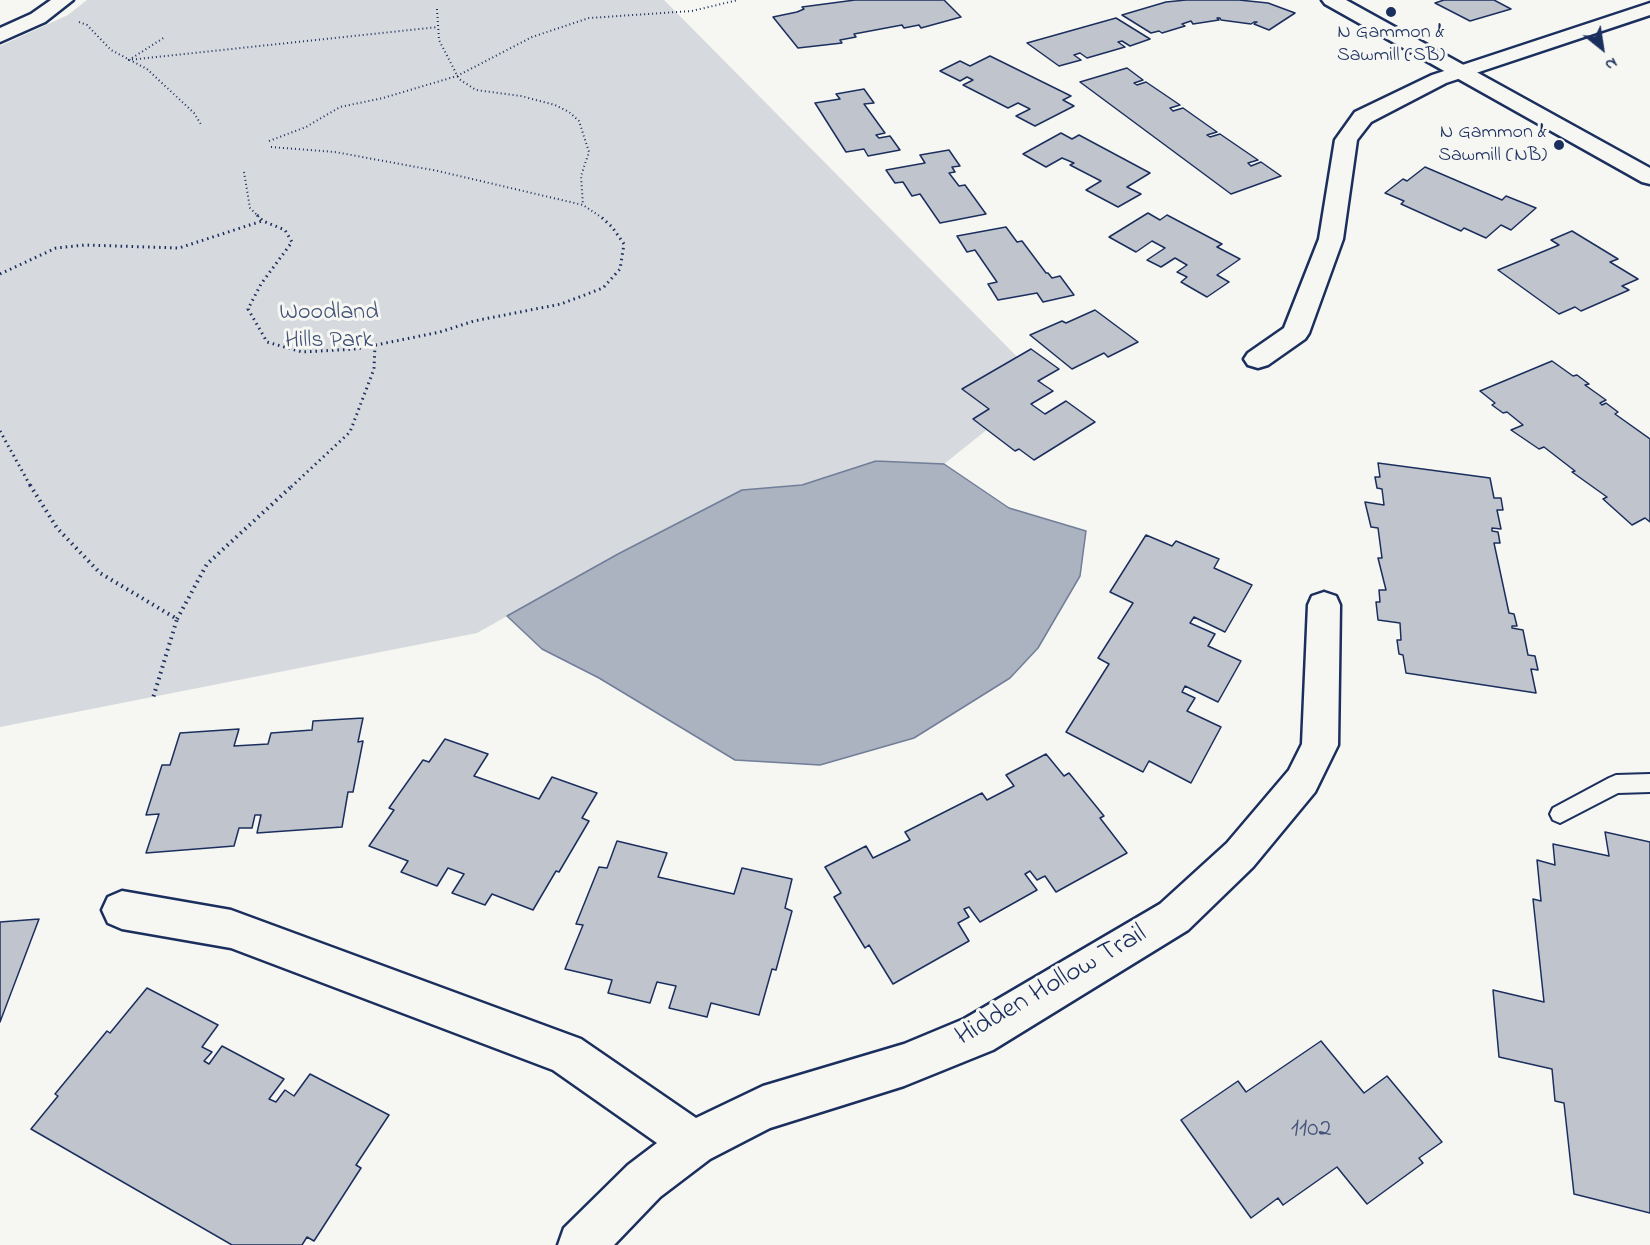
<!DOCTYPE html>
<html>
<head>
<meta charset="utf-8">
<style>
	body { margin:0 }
	#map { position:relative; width:1650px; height:1245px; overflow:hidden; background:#f6f6f2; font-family:"Indie Flower",sans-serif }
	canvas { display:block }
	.north { position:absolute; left:1572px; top:18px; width:60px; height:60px; -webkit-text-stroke:4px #f6f6f2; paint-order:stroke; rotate:150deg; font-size:16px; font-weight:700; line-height:24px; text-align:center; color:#1b2f5e }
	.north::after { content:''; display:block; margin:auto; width:21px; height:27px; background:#1b2f5e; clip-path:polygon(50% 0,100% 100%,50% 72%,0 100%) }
</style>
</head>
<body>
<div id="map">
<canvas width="1650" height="1245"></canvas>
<div class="north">N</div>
</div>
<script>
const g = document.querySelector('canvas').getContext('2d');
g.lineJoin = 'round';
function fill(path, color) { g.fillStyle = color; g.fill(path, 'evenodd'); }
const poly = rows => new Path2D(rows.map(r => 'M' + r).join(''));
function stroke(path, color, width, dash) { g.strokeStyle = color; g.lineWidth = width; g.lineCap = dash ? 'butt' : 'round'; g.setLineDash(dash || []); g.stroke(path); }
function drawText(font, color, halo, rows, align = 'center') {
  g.font = font + ' "Indie Flower",sans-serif'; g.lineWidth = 6; g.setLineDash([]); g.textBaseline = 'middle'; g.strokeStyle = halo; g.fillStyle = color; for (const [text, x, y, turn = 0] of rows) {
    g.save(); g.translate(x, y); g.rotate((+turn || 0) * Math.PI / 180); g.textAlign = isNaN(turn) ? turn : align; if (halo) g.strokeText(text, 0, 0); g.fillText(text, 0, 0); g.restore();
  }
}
const green = poly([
	[87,0,664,0,1044,384,944,464,876,461,802,485,742,490,618,554,477,633,0,727,0,46,68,15]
]);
const water = poly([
	[876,461,944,464,1009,508,1086,531,1080,576,1038,648,1010,678,914,738,820,765,735,760,599,678,542,649,507,616,618,554,742,490,802,485,876,461]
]);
const building = poly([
	[855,0,944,0,961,17,921,28,919,25,904,28,902,25,854,34,856,37,840,40,842,43,798,48,773,17,797,12,804,9,802,7,855,0],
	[1186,0,1239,0,1268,3,1295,13,1269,30,1254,24,1257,22,1254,22,1251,24,1221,20,1220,18,1217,18,1219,20,1193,24,1191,21,1182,24,1185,26,1162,33,1159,31,1151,33,1122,15,1166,2,1186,0],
	[1444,0,1494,0,1511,9,1470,21,1435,3,1444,0],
	[1116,18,1150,39,1130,46,1122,41,1118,42,1125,47,1087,58,1080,53,1074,55,1081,60,1059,66,1027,43,1116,18],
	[990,56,1071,96,1063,100,1074,106,1035,126,1016,116,1030,109,1018,103,1008,108,963,85,973,80,967,77,960,81,940,71,960,61,970,66,990,56],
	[1127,68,1143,80,1134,83,1137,85,1146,82,1180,105,1170,108,1173,111,1183,108,1217,132,1207,135,1210,137,1220,134,1258,160,1248,163,1251,166,1261,162,1281,176,1231,194,1080,82,1127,68],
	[864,89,874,103,864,104,885,133,876,135,879,138,890,136,900,150,868,156,864,149,846,152,815,103,840,99,836,94,864,89],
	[1061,133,1072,139,1079,135,1150,173,1127,187,1141,194,1118,207,1086,190,1101,181,1070,165,1074,163,1062,158,1046,167,1023,154,1061,133],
	[949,150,960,166,952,167,955,172,949,173,959,186,965,185,986,214,940,223,920,194,912,196,903,182,895,183,886,170,925,163,920,155,949,150],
	[1425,167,1502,200,1506,196,1536,208,1511,230,1501,225,1486,238,1464,228,1461,231,1401,204,1404,201,1385,193,1403,179,1407,181,1425,167],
	[1148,213,1160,220,1167,215,1222,244,1217,247,1240,259,1217,275,1229,282,1207,297,1181,282,1187,277,1177,272,1187,265,1175,258,1161,267,1147,260,1165,248,1152,241,1136,252,1109,237,1148,213],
	[1006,227,1017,242,1022,241,1046,273,1048,273,1052,278,1060,276,1074,295,1043,302,1037,293,998,300,988,284,997,282,975,250,967,252,957,236,1006,227],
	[1572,231,1618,259,1610,262,1638,279,1622,286,1629,290,1581,311,1575,307,1559,314,1498,270,1559,245,1551,240,1572,231],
	[1095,310,1138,342,1108,357,1104,353,1072,369,1030,335,1062,321,1066,323,1095,310],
	[1031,349,1059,369,1038,381,1053,391,1031,404,1045,414,1066,401,1095,422,1034,460,1019,449,1015,451,973,419,989,409,962,389,1031,349],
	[1552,361,1573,376,1577,375,1589,384,1585,385,1606,400,1600,403,1602,405,1606,403,1618,412,1615,414,1650,439,1650,522,1645,518,1632,525,1603,499,1607,497,1572,472,1575,471,1544,447,1539,449,1511,430,1523,425,1507,412,1503,413,1492,405,1495,403,1480,391,1552,361],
	[1378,463,1490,478,1494,498,1501,498,1503,510,1497,510,1501,529,1492,528,1492,531,1498,532,1500,543,1494,543,1509,613,1514,614,1517,626,1512,626,1512,628,1523,630,1528,655,1535,656,1538,670,1531,669,1536,693,1406,673,1403,655,1399,654,1397,640,1401,640,1400,623,1378,620,1376,602,1380,602,1379,590,1386,590,1378,558,1382,558,1378,528,1371,527,1365,502,1384,505,1382,489,1377,488,1375,477,1380,477,1378,463],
	[1146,535,1172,546,1176,541,1219,559,1214,568,1252,585,1225,632,1194,617,1190,623,1215,634,1208,646,1241,661,1218,702,1185,686,1182,692,1195,698,1187,711,1221,727,1191,783,1149,761,1143,772,1066,732,1109,664,1098,658,1133,603,1110,592,1146,535],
	[363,718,358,742,363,741,353,792,348,792,342,827,257,833,261,815,255,815,252,828,239,828,234,846,146,853,159,814,146,815,162,765,170,765,180,733,239,729,234,746,268,744,271,733,312,730,313,721,363,718],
	[445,739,488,754,474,776,539,799,552,777,597,793,582,818,589,821,559,872,556,871,533,910,492,894,485,905,452,893,464,874,448,868,437,886,401,872,408,861,369,846,394,810,389,808,423,760,429,762,445,739],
	[1046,754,1064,776,1069,773,1104,816,1100,818,1127,853,1056,892,1045,876,1037,880,1030,871,1025,874,1037,890,980,922,969,907,964,909,969,917,958,923,969,941,893,984,869,945,865,948,834,897,841,893,825,867,866,846,873,858,910,840,905,832,982,793,987,800,1014,786,1006,775,1046,754],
	[1605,832,1650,842,1650,1213,1574,1194,1564,1103,1555,1101,1552,1069,1499,1057,1493,990,1544,1002,1533,899,1541,901,1537,860,1555,865,1553,844,1609,856,1605,832],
	[617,841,667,853,658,877,734,894,742,868,792,879,785,908,792,911,776,970,772,969,759,1015,711,1003,707,1017,669,1008,676,986,657,982,650,1003,608,993,612,980,565,969,583,925,576,924,599,867,607,868,617,841],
	[39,919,0,1022,0,922,39,919],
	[147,988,218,1025,202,1047,212,1052,204,1061,209,1064,222,1046,284,1079,269,1099,276,1102,285,1090,294,1096,310,1074,389,1115,356,1165,361,1168,314,1241,307,1237,302,1245,232,1245,31,1129,58,1096,55,1094,107,1031,110,1033,147,988],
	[1321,1041,1364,1093,1387,1076,1442,1142,1419,1158,1423,1163,1367,1204,1337,1167,1283,1205,1278,1198,1251,1218,1181,1120,1238,1081,1246,1092,1321,1041]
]);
const pathFar2 = poly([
	[437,9,439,40,459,79,476,90,521,96,555,105,569,112,579,121,589,152,581,176,583,205],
	[79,22,87,25,111,50,147,69,194,113,202,126],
	[132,58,165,37],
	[128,60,438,27],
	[269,141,306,127,340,107,383,98,457,76,532,37,589,18,692,11,738,0],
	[271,147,335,152,438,171,583,205,601,217],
	[244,172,250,208,259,217]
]);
const pathFar1 = poly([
	[257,215,263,221,285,230,292,242,261,284,248,309,267,342,302,352,356,349,440,332,474,321,561,304,603,288,620,269,624,244,612,227,599,215],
	[0,274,56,248,85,245,179,248,262,221],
	[0,431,31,487],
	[291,487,350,432,374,369,375,345]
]);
const path = poly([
	[30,485,57,528,100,573,177,619,153,698],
	[177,619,207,564,293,485]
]);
const service = poly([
	[1650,774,1650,792,1618,793,1560,823,1553,820,1550,814,1553,808,1609,778,1616,775,1650,774]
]);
const minor = poly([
	[51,0,73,0,45,22,0,42,0,28,31,14,51,0],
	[1650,3,1650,15,1446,83,1371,122,1357,140,1343,239,1309,333,1305,339,1268,365,1258,368,1248,365,1244,359,1248,353,1284,328,1319,239,1335,140,1355,112,1432,75,1650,3],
	[1324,592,1336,596,1340,605,1338,745,1315,792,1253,867,1188,930,993,1050,904,1086,770,1128,710,1159,660,1197,614,1245,558,1245,564,1228,628,1165,657,1143,553,1070,231,948,122,929,108,923,102,910,108,897,122,891,231,910,581,1039,696,1118,763,1086,904,1044,964,1019,1160,904,1227,843,1289,770,1302,744,1308,605,1312,596,1324,592]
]);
const secondary = poly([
	[1322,0,1346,0,1650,168,1650,184,1642,182,1325,4,1322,0]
]);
const markers = [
	[1391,12,6,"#1b2f5e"],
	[1559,145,6,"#1b2f5e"]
];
const farPoinames = [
	["N Gammon &",1391,34],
	["Sawmill (SB)",1391,57],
	["N Gammon &",1547,134,"right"],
	["Sawmill (NB)",1547,157,"right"]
];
const parkNames = [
	["Woodland",329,314],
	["Hills Park",329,342]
];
const nearNumbernames = [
	["1102",1311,1131]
];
const nearStreetnames = [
	["Hidden Hollow Trail",1052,987,-30]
];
fill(green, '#d6d9dd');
fill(water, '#abb2c0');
stroke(water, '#717e99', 1.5);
fill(building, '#c0c4cd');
stroke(building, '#1b2f5e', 1.5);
stroke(service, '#1b2f5e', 4);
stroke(minor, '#1b2f5e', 5);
stroke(secondary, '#1b2f5e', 5);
stroke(pathFar2, '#1b2f5e', 2, [1, 3]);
stroke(pathFar1, '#1b2f5e', 3, [1.5, 4]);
stroke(path, '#1b2f5e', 4, [1.5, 4.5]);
fill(service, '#f6f6f2');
fill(minor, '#f6f6f2');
fill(secondary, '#f6f6f2');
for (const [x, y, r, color] of markers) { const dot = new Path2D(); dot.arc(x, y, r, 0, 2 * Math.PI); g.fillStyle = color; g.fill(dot); stroke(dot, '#f6f6f2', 2); }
drawText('20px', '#1b2f5e', '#f6f6f2', farPoinames);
drawText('24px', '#405177', '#f6f6f2', parkNames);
drawText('26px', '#44547a', null, nearNumbernames);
drawText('28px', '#1b2f5e', '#f6f6f2', nearStreetnames);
</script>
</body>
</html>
